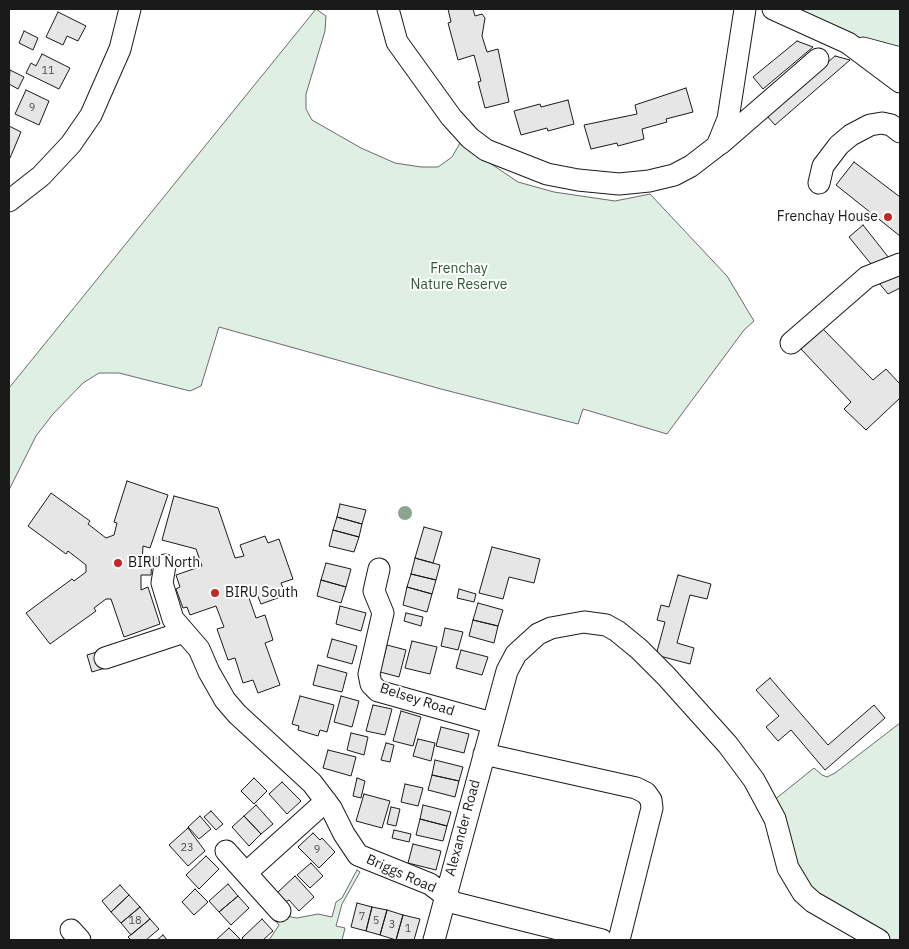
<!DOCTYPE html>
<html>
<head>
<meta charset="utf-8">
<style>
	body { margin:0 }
	#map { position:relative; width:909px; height:949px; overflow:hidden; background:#fff; font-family:"IBM Plex Sans",sans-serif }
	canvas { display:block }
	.frame { position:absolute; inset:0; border:10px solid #1a1a1a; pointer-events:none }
</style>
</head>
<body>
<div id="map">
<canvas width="909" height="949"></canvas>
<div class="frame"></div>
</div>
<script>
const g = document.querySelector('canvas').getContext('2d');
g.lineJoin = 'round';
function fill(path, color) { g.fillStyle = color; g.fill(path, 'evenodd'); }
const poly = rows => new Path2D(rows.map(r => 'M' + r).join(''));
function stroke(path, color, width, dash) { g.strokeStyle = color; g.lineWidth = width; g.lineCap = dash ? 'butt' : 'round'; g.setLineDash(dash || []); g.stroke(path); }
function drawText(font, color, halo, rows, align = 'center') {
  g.font = font + ' "IBM Plex Sans",sans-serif'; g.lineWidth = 4; g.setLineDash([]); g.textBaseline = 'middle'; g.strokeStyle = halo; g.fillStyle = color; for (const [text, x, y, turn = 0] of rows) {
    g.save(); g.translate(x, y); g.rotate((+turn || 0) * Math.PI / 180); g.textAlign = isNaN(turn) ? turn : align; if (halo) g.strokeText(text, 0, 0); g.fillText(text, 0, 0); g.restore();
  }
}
const green = poly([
	[316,9,326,16,325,31,306,94,306,109,312,120,361,148,395,163,421,167,438,167,452,157,460,143,518,182,554,192,615,201,650,194,727,276,754,321,744,330,667,434,583,409,578,424,441,389,219,327,201,386,190,391,119,373,99,373,83,383,53,414,36,436,9,490,9,388,316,9],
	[793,9,900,9,900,49,855,36,793,9],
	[900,723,900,940,879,940,813,902,768,805,814,768,822,775,827,777,835,773,900,723],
	[357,870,360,872,342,904,336,926,345,928,342,940,269,940,279,925,273,918,283,909,291,917,297,918,318,914,332,917,336,902,342,898,357,870]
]);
const building = poly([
	[448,9,473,9,475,16,482,14,485,18,482,36,487,52,498,49,509,102,485,108,478,82,481,81,474,55,458,60,448,23,451,22,448,9],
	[58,12,86,26,78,41,67,36,63,45,46,37,58,12],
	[24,31,38,38,33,50,19,43,24,31],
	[797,41,813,47,763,89,753,77,797,41],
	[42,54,70,68,59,89,26,73,31,63,36,66,42,54],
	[835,56,850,60,775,125,766,115,835,56],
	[10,70,24,77,18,89,9,84,10,70],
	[686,88,693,112,666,119,667,122,642,129,644,139,618,146,617,143,591,149,584,125,637,114,635,105,686,88],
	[26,90,49,101,39,125,15,114,26,90],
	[568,100,574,124,548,131,547,128,521,135,514,111,540,104,541,107,568,100],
	[9,126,21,132,10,158,9,157,9,126],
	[854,162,900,197,900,236,836,185,854,162],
	[863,225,889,258,875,269,849,237,863,225],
	[900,271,900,288,888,294,879,283,900,271],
	[823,329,873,380,886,369,900,384,900,398,866,430,844,409,851,402,801,349,823,329],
	[127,481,168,495,150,548,143,546,142,561,152,561,151,575,141,575,141,590,148,587,160,624,124,637,111,599,106,599,94,608,96,611,50,644,26,613,72,579,74,581,86,572,86,565,68,551,66,554,28,526,51,493,90,521,88,524,106,538,114,535,117,523,114,522,127,481],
	[174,496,218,508,235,558,244,556,240,545,265,536,268,543,279,539,293,579,281,583,286,595,261,604,256,592,248,595,256,618,265,615,273,640,265,643,280,685,258,693,253,680,243,683,235,658,228,660,217,629,224,627,216,606,190,615,187,607,183,608,176,589,180,587,176,575,202,566,196,549,162,540,174,496],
	[340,504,366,510,362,524,337,517,340,504],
	[337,517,362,524,359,537,333,530,337,517],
	[424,527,442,532,433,563,415,558,424,527],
	[333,530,359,537,354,552,329,546,333,530],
	[492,547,540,559,534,583,509,577,503,599,479,593,492,547],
	[415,558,440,565,436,580,411,574,415,558],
	[326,563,351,569,346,587,321,580,326,563],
	[411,574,436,580,432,594,407,587,411,574],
	[678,575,711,584,707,599,690,595,677,643,694,648,690,664,656,655,665,622,657,620,661,605,669,607,678,575],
	[321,580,346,587,341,603,317,596,321,580],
	[407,587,432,594,427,612,403,605,407,587],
	[459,589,476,594,474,602,457,598,459,589],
	[478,603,503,610,498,626,473,620,478,603],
	[340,606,366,613,361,631,336,624,340,606],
	[406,613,423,617,421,626,404,621,406,613],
	[473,620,498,626,494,643,469,636,473,620],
	[445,628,463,632,458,650,441,646,445,628],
	[332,639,357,646,352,664,327,657,332,639],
	[412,641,437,647,430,674,405,668,412,641],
	[387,645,406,650,399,677,380,672,387,645],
	[461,650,488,657,482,675,456,668,461,650],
	[100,651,105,668,92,672,87,655,100,651],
	[318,665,347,673,342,692,313,685,318,665],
	[770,678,828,745,874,705,885,718,825,770,791,730,778,741,766,727,779,716,756,690,770,678],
	[300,696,334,705,327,732,320,730,318,736,298,730,299,726,292,724,300,696],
	[341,696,359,701,352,727,334,722,341,696],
	[373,705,392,709,385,735,366,731,373,705],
	[401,711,421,717,413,746,393,741,401,711],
	[441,727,469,734,464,753,436,746,441,727],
	[351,733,368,737,364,755,347,750,351,733],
	[418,739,435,743,431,761,413,756,418,739],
	[386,743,394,745,390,762,381,760,386,743],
	[328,750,356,757,351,776,323,768,328,750],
	[435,760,463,767,459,781,432,775,435,760],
	[432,775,459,781,455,797,428,790,432,775],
	[254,778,267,791,254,804,241,791,254,778],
	[357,778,365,781,361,798,353,796,357,778],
	[282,782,301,801,287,814,269,794,282,782],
	[405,784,423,788,418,806,401,802,405,784],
	[364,794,390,801,382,828,356,821,364,794],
	[256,805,273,824,261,834,244,816,256,805],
	[423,805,451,812,447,826,420,819,423,805],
	[391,807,400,809,396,826,387,824,391,807],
	[211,811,223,824,216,830,204,817,211,811],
	[200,816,211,829,199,839,188,827,200,816],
	[244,816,261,834,249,846,232,827,244,816],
	[420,819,447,826,443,841,416,835,420,819],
	[188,828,205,851,188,866,169,845,188,828],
	[394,830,411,834,409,842,392,838,394,830],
	[313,833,320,840,322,838,335,852,319,868,298,847,313,833],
	[413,844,441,851,436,870,408,863,413,844],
	[206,856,219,869,199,889,186,875,206,856],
	[311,863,323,876,310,888,297,875,311,863],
	[295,876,314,897,299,911,289,900,285,902,277,893,295,876],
	[228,884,238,896,219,912,209,901,228,884],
	[120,885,129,895,111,912,102,901,120,885],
	[195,889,208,902,194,915,182,902,195,889],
	[129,895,140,907,121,923,111,912,129,895],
	[238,896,249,908,231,925,219,912,238,896],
	[357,903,372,907,366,931,351,927,357,903],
	[140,907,150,919,131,935,121,923,140,907],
	[372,907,387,910,380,935,366,931,372,907],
	[387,910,403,915,396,940,380,935,387,910],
	[403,915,420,919,414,940,396,940,403,915],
	[150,919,159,929,146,940,131,940,128,937,150,919],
	[262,919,273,931,263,940,244,940,242,938,262,919],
	[229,928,241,940,216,940,229,928],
	[163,935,167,940,157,940,163,935]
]);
const minor = poly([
	[388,9,397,42,451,117,470,138,486,150,547,174,578,180,619,184,649,181,674,175,691,166,717,146,728,119,745,9],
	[773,9,848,43,900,82],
	[863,48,900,58],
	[720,144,818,59],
	[819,183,823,166,839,145,851,135,870,125,882,123,891,125,900,132],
	[9,201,41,176,71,144,91,115,120,49,130,9],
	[791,343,867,277,900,264],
	[165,565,162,583,173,619,199,649,209,672,225,700,237,714,312,783,331,808,344,834,358,855,430,884,455,903,602,940],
	[379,569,374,591,383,613,369,674,371,684,378,691,492,723],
	[105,658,184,632],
	[484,754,636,788,646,793,651,800,652,808,619,940],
	[226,851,280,911],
	[246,873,326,801],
	[71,930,80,940],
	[434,940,507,671,516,654,538,634,551,628,584,622,606,625,617,631,639,649,666,676,728,745,754,780,775,819,788,868,803,893,813,902,879,940]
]);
const trees = [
	[405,513]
];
const markers = [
	[888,217,5,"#c62828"],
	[118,563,5,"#c62828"],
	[215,593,5,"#c62828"]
];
const numberNames = [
	["11",48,71],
	["9",32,108],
	["23",187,848],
	["9",317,850],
	["7",362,917],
	["18",135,921],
	["5",376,921],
	["3",392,925],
	["1",408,929]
];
const poiNames = [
	["Frenchay House",878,217,"right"],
	["BIRU North",128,563],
	["BIRU South",225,593]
];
const parkNames = [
	["Frenchay",459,269],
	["Nature Reserve",459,285]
];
const streetNames = [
	["Belsey Road",417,700,18],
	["Alexander Road",463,828,-75],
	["Briggs Road",401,874,24]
];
fill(green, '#e0efe3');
stroke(green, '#6a6a6a', 1);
fill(building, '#e6e6e6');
stroke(building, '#1a1a1a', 1);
stroke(minor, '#1a1a1a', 23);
stroke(minor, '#fff', 21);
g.fillStyle = '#8aa48f';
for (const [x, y] of trees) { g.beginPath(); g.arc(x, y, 7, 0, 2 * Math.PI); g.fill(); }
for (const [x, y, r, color] of markers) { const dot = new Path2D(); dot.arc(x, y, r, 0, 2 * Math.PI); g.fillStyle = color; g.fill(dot); stroke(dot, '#fff', 2); }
drawText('11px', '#4d4d4d', null, numberNames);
drawText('14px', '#1a1a1a', '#fff', poiNames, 'left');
drawText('14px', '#2b5a34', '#fff', parkNames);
drawText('14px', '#1a1a1a', '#fff', streetNames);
</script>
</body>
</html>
